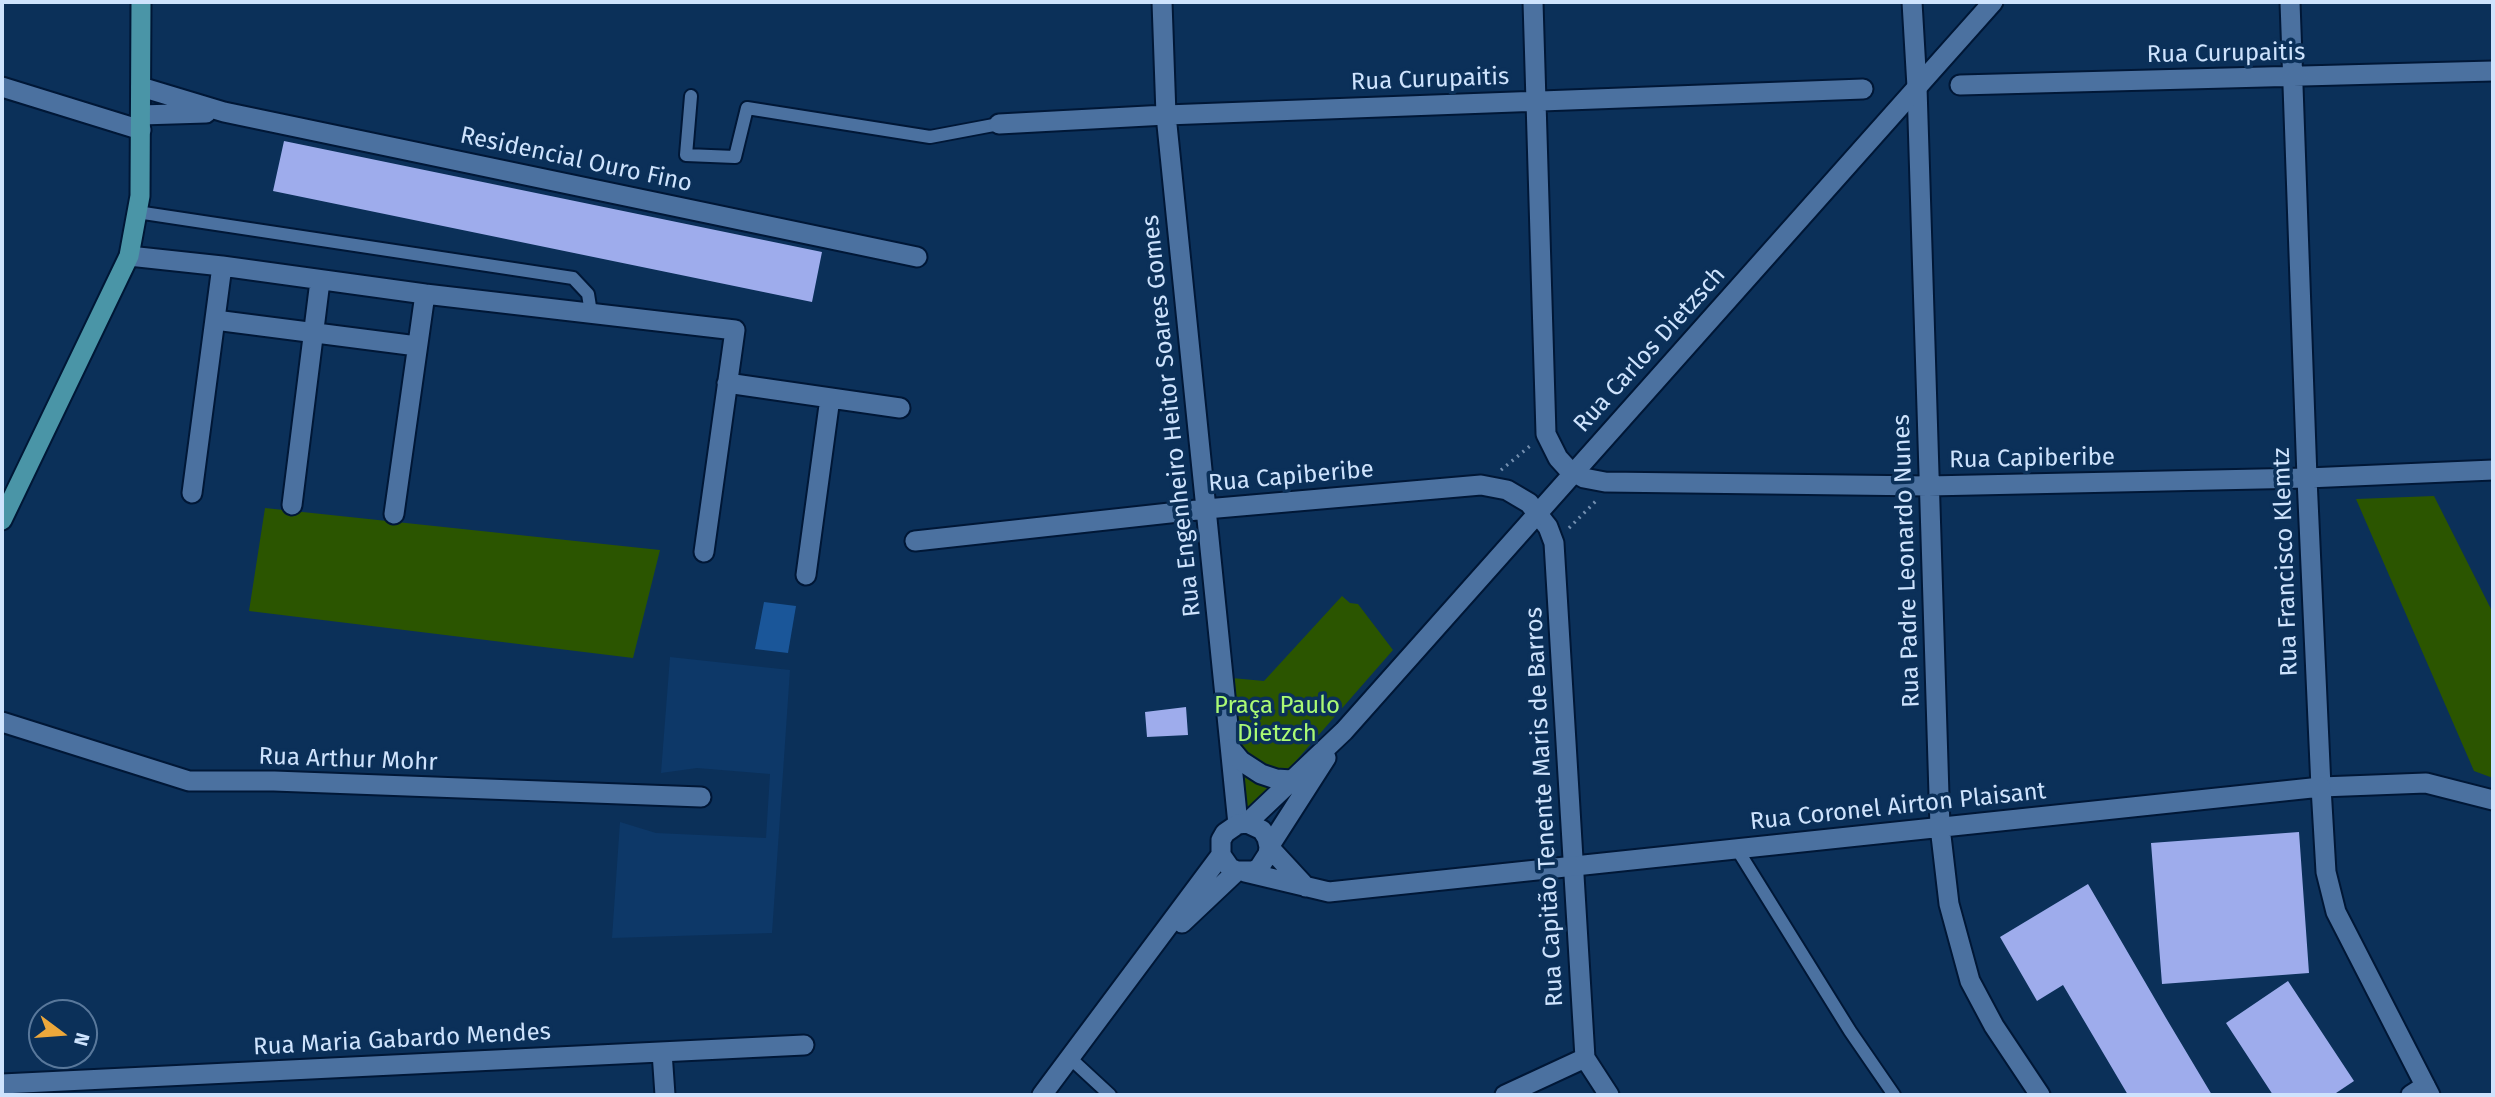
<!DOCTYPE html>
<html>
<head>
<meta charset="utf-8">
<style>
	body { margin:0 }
	#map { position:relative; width:2495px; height:1097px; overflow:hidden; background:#0b3059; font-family:"Fira Sans",sans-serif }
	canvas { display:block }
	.frame { position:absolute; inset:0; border:4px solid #cee3fd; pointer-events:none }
	.north { position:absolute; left:28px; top:999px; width:70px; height:70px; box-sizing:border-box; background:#0b3059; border:2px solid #59789b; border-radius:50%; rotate:106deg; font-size:19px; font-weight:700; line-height:28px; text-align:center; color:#cee3fd }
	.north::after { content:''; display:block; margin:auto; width:24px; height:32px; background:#eda83b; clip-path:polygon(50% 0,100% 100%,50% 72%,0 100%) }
</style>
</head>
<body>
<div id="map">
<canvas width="2495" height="1097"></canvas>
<div class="frame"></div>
<div class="north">N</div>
</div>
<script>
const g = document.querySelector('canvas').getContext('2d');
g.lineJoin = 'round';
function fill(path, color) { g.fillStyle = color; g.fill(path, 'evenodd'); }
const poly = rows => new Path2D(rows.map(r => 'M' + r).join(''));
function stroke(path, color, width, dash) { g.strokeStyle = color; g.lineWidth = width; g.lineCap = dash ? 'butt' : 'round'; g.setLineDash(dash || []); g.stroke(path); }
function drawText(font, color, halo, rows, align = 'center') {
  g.font = font + ' "Fira Sans",sans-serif'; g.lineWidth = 7; g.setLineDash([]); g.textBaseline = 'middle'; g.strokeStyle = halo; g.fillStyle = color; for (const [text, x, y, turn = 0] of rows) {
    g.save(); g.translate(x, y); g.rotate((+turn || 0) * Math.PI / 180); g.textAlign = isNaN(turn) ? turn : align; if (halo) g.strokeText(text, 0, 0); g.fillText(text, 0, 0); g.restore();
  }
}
const built = poly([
	[670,657,790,670,772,933,612,938,620,822,656,833,766,838,770,774,697,768,661,773]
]);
const green = poly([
	[2434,496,2493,613,2493,778,2474,771,2356,499],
	[265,508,660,550,633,658,249,611],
	[1342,596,1350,603,1358,604,1393,650,1246,818,1232,678,1264,681]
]);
const water = poly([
	[764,602,796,606,788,653,755,649]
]);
const building = poly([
	[284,141,822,252,812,302,273,191],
	[1186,707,1188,735,1147,737,1145,712],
	[2299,832,2309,973,2162,984,2151,843],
	[2088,884,2166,1018,2212,1095,2128,1095,2063,985,2037,1001,2000,937],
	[2288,981,2354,1081,2333,1095,2273,1095,2226,1023]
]);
const path = poly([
	[1501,470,1530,446],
	[1569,528,1596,501]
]);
const service = poly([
	[691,96,686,155,735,157,747,108,930,137,999,124],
	[137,212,573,278,588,294,591,313],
	[1737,849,1850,1031,1894,1095],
	[1070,1058,1110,1095]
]);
const minor = poly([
	[1162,2,1166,115,1238,824],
	[1533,2,1546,434,1558,458,1568,469,1584,478,1605,482,1928,486,2307,478,2493,470],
	[1912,2,1917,87,1940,827],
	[2290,2,2307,478,2321,787,2426,783,2493,800],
	[1960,85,2493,71],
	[2,87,141,130],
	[141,87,224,112,917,257],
	[141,115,206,113],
	[999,124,1166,115,1863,89],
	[129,256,222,266,425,294,735,330,704,552],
	[215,320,417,346],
	[727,383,900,408],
	[192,493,222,266],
	[292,505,320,281],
	[394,514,425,294],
	[915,541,1206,509,1481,485,1507,490,1529,503,1548,527,1554,543,1585,1058,1609,1095],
	[806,575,830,398],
	[2,722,189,781,274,781,701,797],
	[662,1052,665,1095],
	[2,1084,804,1045],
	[1505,1095,1585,1058],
	[2411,1095,2425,1086]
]);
const tertiary = poly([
	[1231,749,1241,761,1261,774,1276,779,1292,780],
	[1247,823,1262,830,1267,838,1269,847,1306,887],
	[1940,827,1949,904,1970,981,1994,1026,2040,1095],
	[1221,855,1230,868,1237,871,1253,871,1259,868,1268,854,1269,847,1326,758],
	[1245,872,1329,892,2321,787,2326,872,2336,912,2430,1095],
	[1182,923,1237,871],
	[1042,1095,1221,855,1221,840,1225,833,1238,824,1247,823,1344,731,1993,2]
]);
const primary = poly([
	[2,520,129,256,140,196,141,2]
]);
const streetNames = [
	["Rua Curupaitis",2226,54,-1],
	["Rua Curupaitis",1430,80,-2],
	["Residencial Ouro Fino",576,160,12],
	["Rua Carlos Dietzsch",1650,350,-48],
	["Rua Engenheiro Heitor Soares Gomes",1172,416,-96],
	["Rua Capiberibe",2032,459,-1],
	["Rua Capiberibe",1291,477,-5],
	["Rua Padre Leonardo Nunes",1907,561,-92],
	["Rua Francisco Klemtz",2286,562,-92],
	["Rua Arthur Mohr",348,760,2],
	["Rua Capitão Tenente Maris de Barros",1545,807,-93],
	["Rua Coronel Airton Plaisant",1898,807,-6],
	["Rua Maria Gabardo Mendes",402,1040,-3]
];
const parkNames = [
	["Praça Paulo",1277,706],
	["Dietzch",1277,734]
];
fill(built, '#0d3868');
fill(green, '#2b5500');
fill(water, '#1a5699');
fill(building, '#9eacec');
stroke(service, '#001736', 16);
stroke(minor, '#001736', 23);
stroke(tertiary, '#001736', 23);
stroke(primary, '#001736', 23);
stroke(path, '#738fb0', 3.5, [2, 5]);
stroke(service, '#4b71a0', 12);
stroke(minor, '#4b71a0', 19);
stroke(tertiary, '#4b71a0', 19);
stroke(primary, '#4a95a7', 19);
drawText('24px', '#cee3fd', '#0b3059', streetNames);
drawText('24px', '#aafa74', '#0b3059', parkNames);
</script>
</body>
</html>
